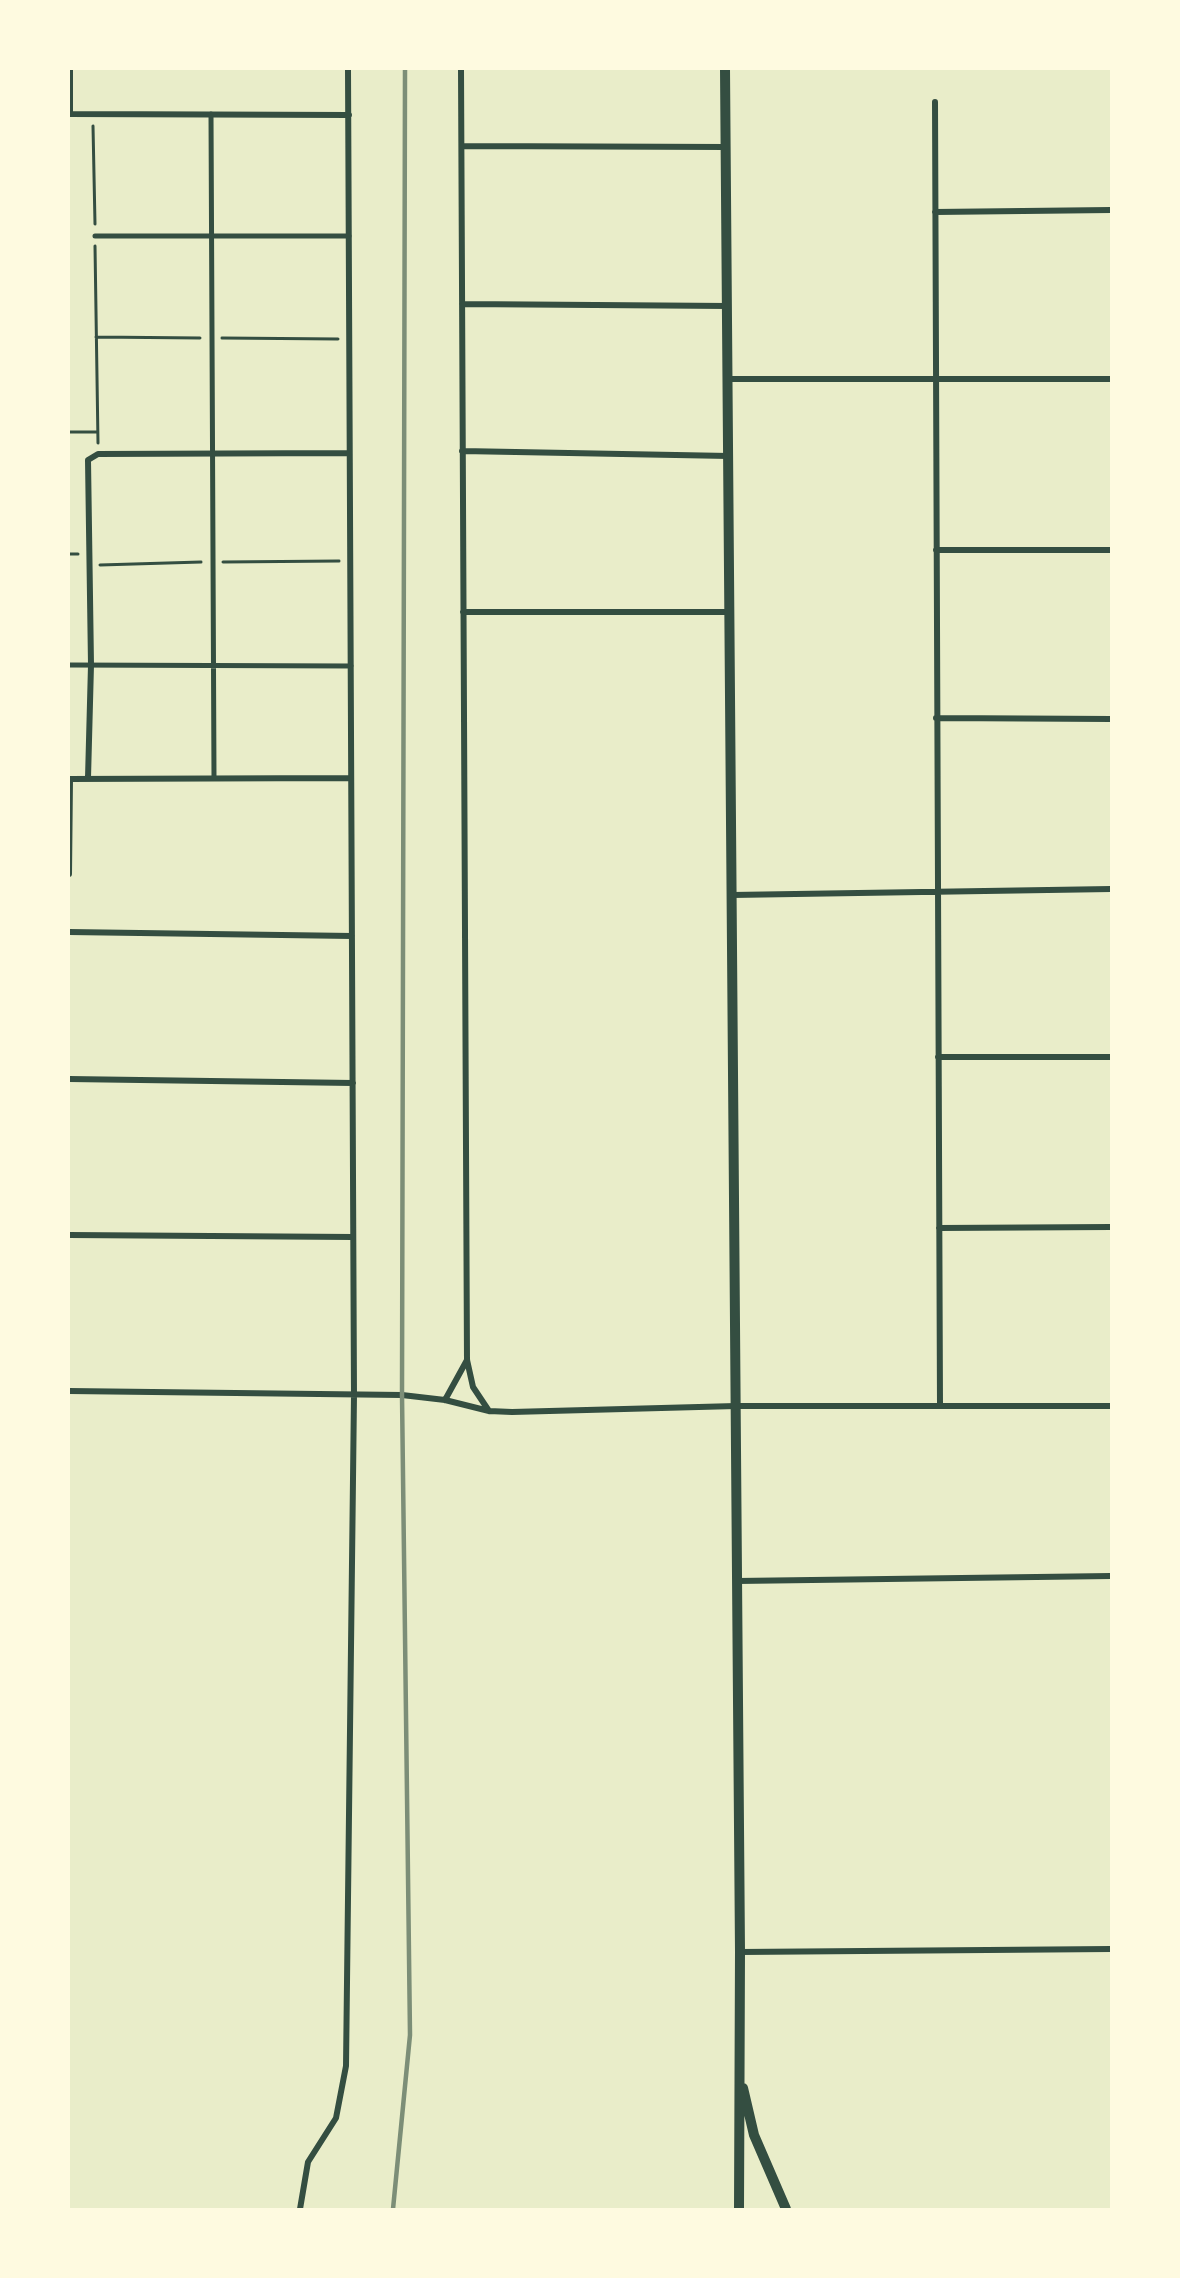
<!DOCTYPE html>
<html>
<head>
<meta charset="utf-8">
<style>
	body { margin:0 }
	#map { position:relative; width:1180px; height:2278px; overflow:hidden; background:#e9edc9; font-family:"Work Sans",sans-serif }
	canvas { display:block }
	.frame { position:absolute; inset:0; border:70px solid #fefae0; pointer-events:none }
</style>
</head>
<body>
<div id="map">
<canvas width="1180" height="2278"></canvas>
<div class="frame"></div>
</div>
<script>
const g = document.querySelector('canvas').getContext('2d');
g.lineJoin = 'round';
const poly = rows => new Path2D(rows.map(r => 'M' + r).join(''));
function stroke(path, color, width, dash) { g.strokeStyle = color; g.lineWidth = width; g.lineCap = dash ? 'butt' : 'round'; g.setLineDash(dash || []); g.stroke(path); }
const path = poly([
	[93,126,95,224],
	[95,246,98,443],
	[96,337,200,338],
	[222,338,338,339],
	[69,432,97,432],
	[69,554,78,554],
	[223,562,339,561],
	[100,565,201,562]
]);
const pedestrian = poly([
	[211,114,214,777],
	[95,236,349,236],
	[69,665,351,666]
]);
const minor = poly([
	[461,69,467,1360,473,1387,489,1411],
	[935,102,940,1406],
	[69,114,349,115],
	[70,114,70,69],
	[462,146,726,147],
	[935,212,1111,210],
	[462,304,728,306],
	[728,379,1111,379],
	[462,451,729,456],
	[936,550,1111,550],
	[463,612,730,612],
	[936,718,1111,719],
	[88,778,91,665,88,460,98,454,349,453],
	[69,779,351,778],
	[69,874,70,779],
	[732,895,1111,889],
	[69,932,352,936],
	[938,1057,1111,1057],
	[69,1079,353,1083],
	[939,1228,1111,1227],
	[69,1235,353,1237],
	[69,1391,402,1395,445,1400,489,1411,512,1412,736,1406,1111,1406],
	[445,1400,467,1360],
	[737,1581,1111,1576],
	[740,1952,1111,1949],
	[300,2209,308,2162,336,2118,346,2066,354,1395,348,69]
]);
const tertiary = poly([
	[725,69,740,1952,739,2209],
	[743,2088,754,2135,786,2209]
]);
const rail = poly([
	[393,2209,410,2035,402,1395,405,69]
]);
stroke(path, '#344e41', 3);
stroke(pedestrian, '#344e41', 5);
stroke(minor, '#344e41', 6);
stroke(tertiary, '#344e41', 10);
stroke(rail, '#7c8e77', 4.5);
</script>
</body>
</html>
